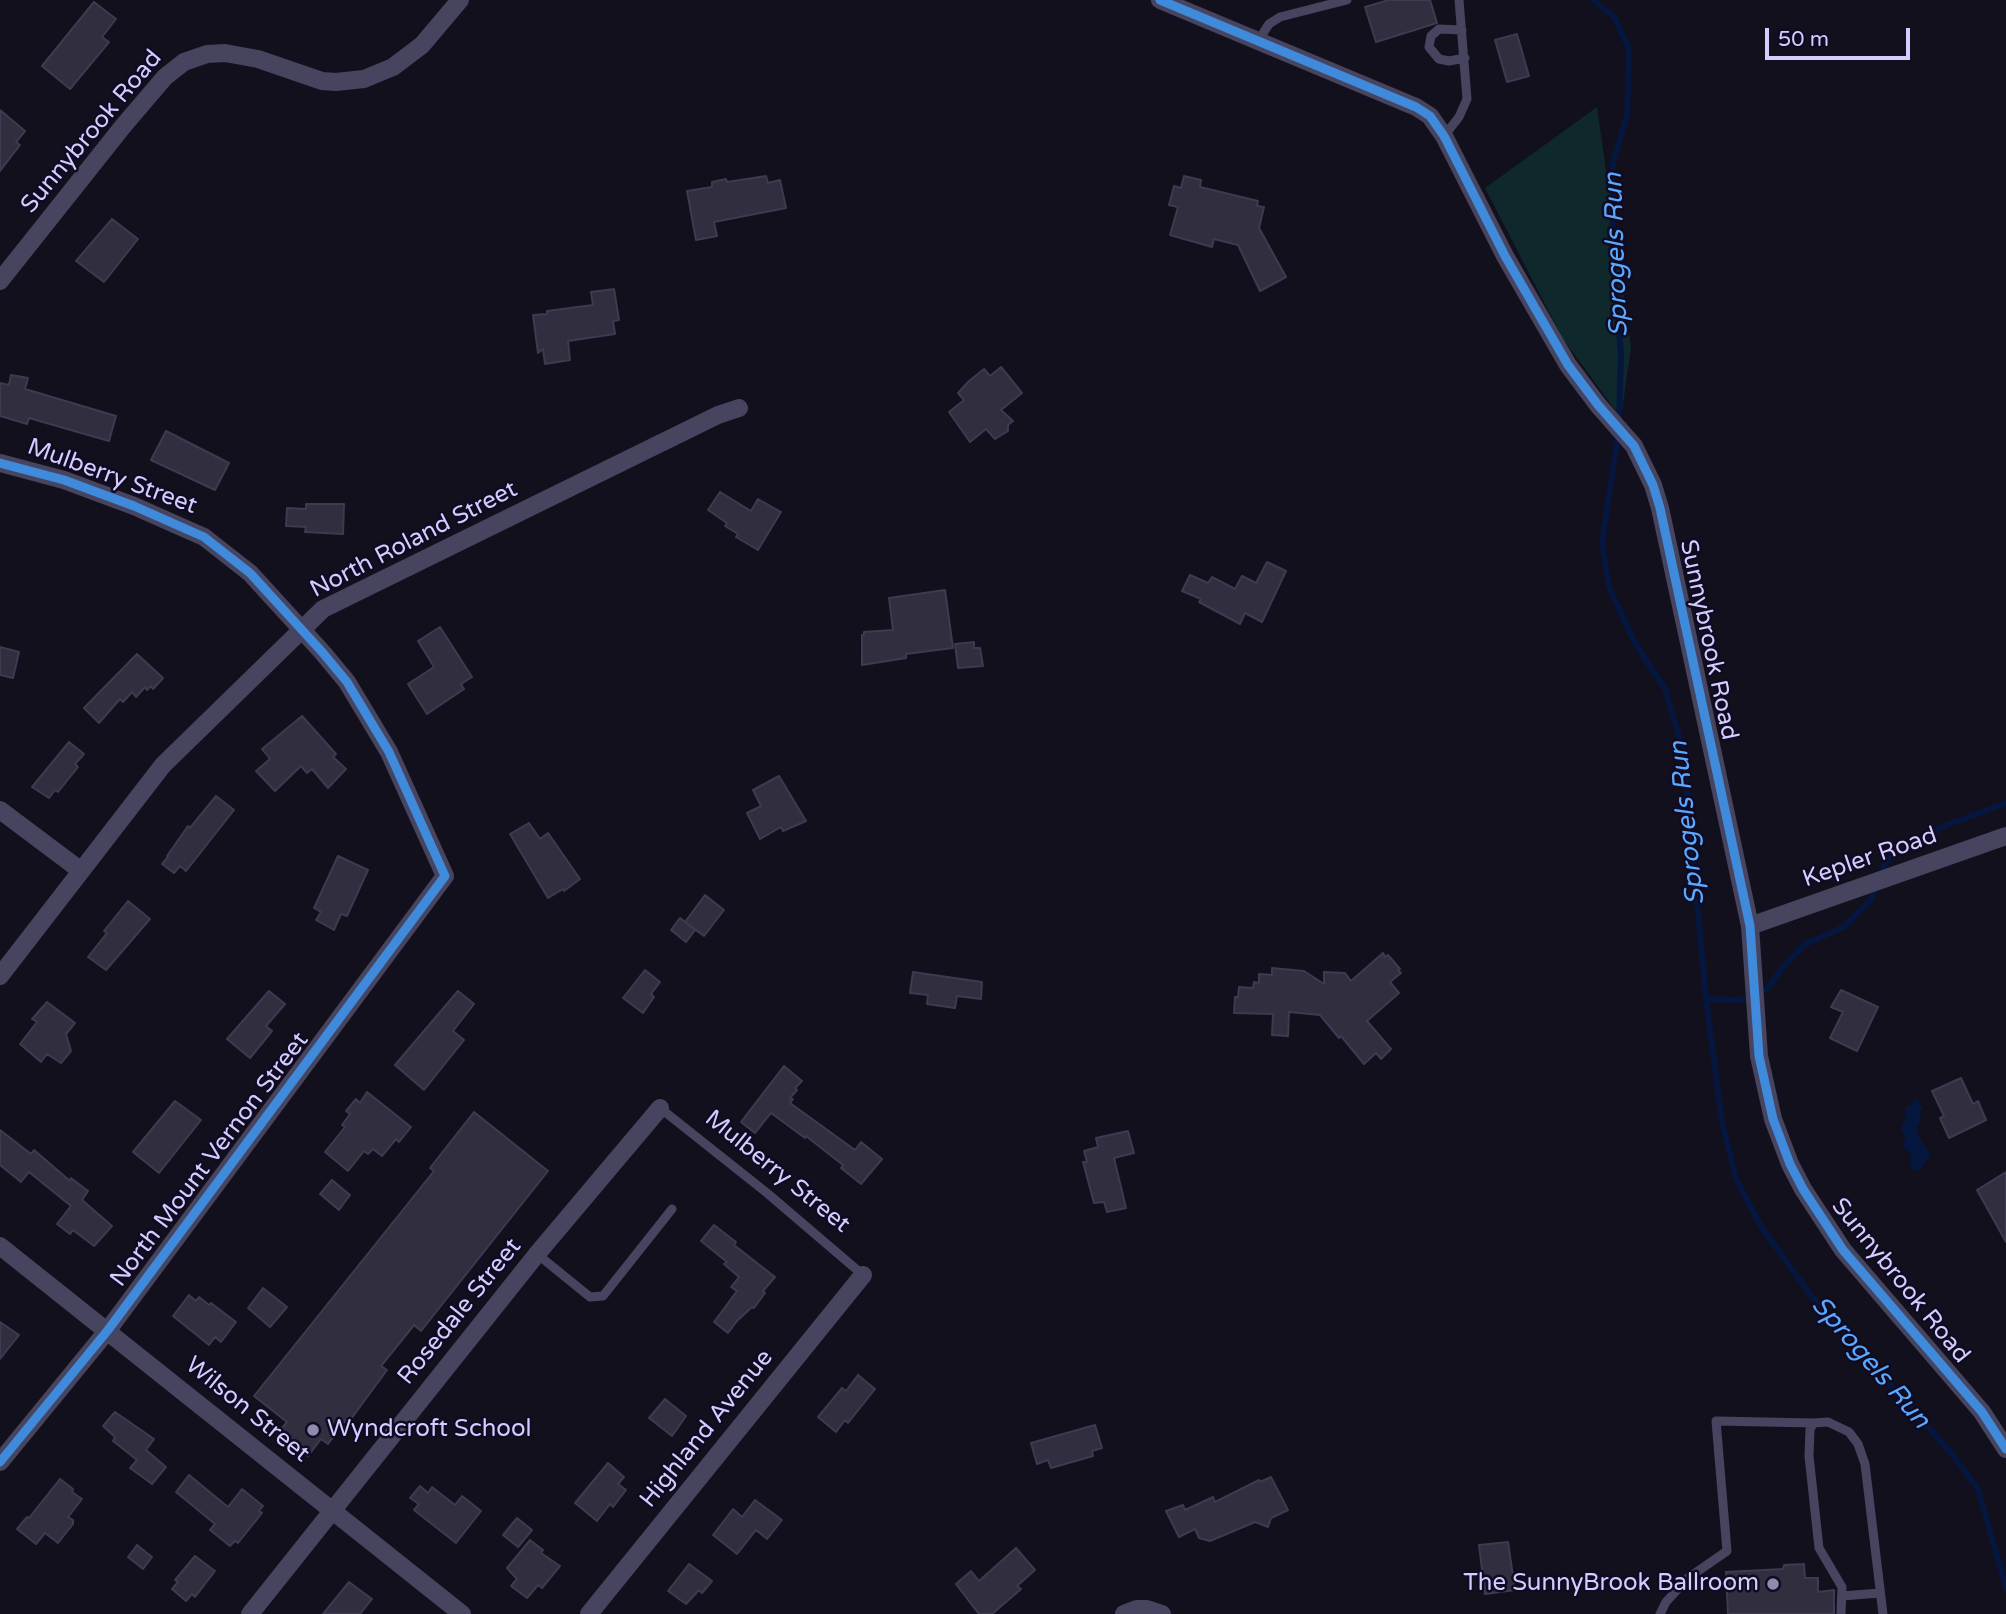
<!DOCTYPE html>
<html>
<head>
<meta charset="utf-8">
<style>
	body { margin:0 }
	#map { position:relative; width:2006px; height:1614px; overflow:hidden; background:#13101d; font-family:"Varela Round",sans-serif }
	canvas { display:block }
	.scale { position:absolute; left:1765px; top:28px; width:145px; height:32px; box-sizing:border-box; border:4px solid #d5ccff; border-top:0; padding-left:9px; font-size:21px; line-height:24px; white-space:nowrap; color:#d5ccff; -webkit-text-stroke:5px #100b22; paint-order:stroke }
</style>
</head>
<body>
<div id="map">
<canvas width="2006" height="1614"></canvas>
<div class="scale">50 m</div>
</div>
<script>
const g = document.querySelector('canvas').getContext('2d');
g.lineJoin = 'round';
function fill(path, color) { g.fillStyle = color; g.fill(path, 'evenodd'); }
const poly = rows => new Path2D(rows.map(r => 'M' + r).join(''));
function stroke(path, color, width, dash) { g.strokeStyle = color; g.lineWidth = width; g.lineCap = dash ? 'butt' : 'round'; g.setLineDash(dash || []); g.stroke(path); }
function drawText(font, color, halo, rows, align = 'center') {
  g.font = font + ' "Varela Round",sans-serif'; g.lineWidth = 5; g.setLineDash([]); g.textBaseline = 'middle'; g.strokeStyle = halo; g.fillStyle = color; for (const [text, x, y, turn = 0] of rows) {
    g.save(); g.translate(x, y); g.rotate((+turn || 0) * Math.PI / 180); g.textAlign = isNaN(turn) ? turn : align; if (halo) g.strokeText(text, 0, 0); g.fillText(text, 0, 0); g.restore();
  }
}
const green = poly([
	[1597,107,1631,347,1621,418,1563,339,1485,188]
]);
const water = poly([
	[1913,1099,1917,1099,1923,1109,1918,1112,1922,1117,1917,1127,1917,1134,1931,1155,1919,1171,1910,1168,1911,1155,1904,1147,1905,1135,1901,1129,1906,1118,1906,1107,1912,1105]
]);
const stream = poly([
	[1594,0,1615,18,1629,49,1627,116,1613,162,1612,253,1621,353,1619,421],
	[1618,435,1602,543,1609,587,1635,643,1665,689,1683,749,1706,999,1722,1122,1736,1179,1762,1228,1812,1297,1951,1453,1978,1489,2006,1588],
	[1881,875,1887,859,1944,826,2006,803],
	[1706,999,1740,1000,1768,988,1782,968,1804,945,1845,926,1871,900,1877,885]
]);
const building = poly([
	[1389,0,1430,0,1437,23,1376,42,1365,7,1389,0],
	[94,2,116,19,102,37,109,42,70,89,42,66,94,2],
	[1517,34,1529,76,1507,82,1495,40,1517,34],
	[0,110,25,131,16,142,20,145,0,171,0,110],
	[766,176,768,183,780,180,786,208,714,222,717,236,696,240,687,191,712,187,712,182,726,179,727,182,766,176],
	[1184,176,1201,180,1200,187,1258,201,1257,206,1264,207,1259,228,1286,277,1260,291,1238,245,1214,239,1212,247,1170,235,1178,207,1169,205,1174,186,1181,188,1184,176],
	[112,219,138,239,104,282,76,261,112,219],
	[614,289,619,320,613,321,615,334,568,341,570,360,545,364,543,349,538,353,533,315,547,314,547,311,593,305,591,292,614,289],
	[1001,367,1022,393,1001,410,1013,421,1008,425,1008,431,995,439,986,429,970,442,949,412,964,400,958,393,969,381,984,369,990,376,1001,367],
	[11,375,28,378,25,389,116,416,109,441,29,418,27,424,0,416,0,383,9,385,11,375],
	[166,431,229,463,215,490,151,460,166,431],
	[720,492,751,511,758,499,781,512,758,550,736,537,738,534,725,526,727,523,708,510,720,492],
	[306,504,344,504,343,534,305,532,306,527,286,526,287,508,306,509,306,504],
	[1267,562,1286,571,1262,622,1245,613,1240,624,1199,602,1201,599,1182,591,1190,575,1208,583,1212,577,1235,589,1242,576,1256,583,1267,562],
	[945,590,953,648,906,654,906,658,862,665,862,635,864,635,864,632,893,630,889,598,945,590],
	[440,627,472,677,461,684,464,689,427,714,408,684,434,667,418,641,440,627],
	[974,642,974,648,980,648,983,666,958,668,955,644,974,642],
	[0,647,19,652,13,678,0,675,0,647],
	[137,654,163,678,153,689,151,686,147,690,145,687,136,697,132,692,123,702,120,699,99,723,84,708,137,654],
	[302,716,336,754,333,757,346,769,328,788,312,769,307,773,301,766,275,791,256,771,270,759,262,749,302,716],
	[69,742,84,754,75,764,78,767,58,792,55,790,49,798,32,787,69,742],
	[779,776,806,821,783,831,781,827,760,839,747,813,761,806,753,790,779,776],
	[216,796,234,810,186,871,180,866,174,873,162,864,168,857,167,856,188,826,190,828,216,796],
	[529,823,540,839,548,833,580,879,564,891,563,889,548,898,510,834,529,823],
	[338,856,368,870,347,916,341,914,334,930,316,920,321,912,314,908,338,856],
	[705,895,724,910,704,936,685,922,705,895],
	[128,901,150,919,106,970,88,957,107,933,104,931,128,901],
	[680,918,695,930,686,942,671,930,680,918],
	[1383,953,1385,957,1388,955,1400,969,1398,970,1401,973,1390,982,1399,993,1367,1021,1391,1049,1381,1059,1376,1053,1364,1064,1341,1036,1339,1038,1320,1015,1289,1012,1288,1036,1272,1035,1273,1014,1234,1013,1235,997,1238,997,1239,987,1253,988,1254,982,1259,983,1259,974,1272,975,1272,968,1304,971,1324,984,1324,972,1345,973,1351,981,1383,953],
	[645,970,660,982,651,994,654,997,643,1013,623,998,645,970],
	[913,972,982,982,981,999,957,996,955,1008,927,1004,928,995,910,993,913,972],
	[1841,990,1878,1007,1857,1051,1830,1038,1843,1012,1831,1007,1841,990],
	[269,991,285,1004,266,1026,272,1031,250,1058,227,1039,269,991],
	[458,991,474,1004,453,1031,464,1040,424,1090,395,1065,458,991],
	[47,1002,75,1023,66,1034,71,1051,61,1063,47,1054,41,1062,20,1044,37,1022,32,1019,47,1002],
	[784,1066,802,1081,795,1088,797,1090,790,1098,793,1099,790,1103,855,1150,861,1142,882,1159,861,1184,841,1168,843,1165,806,1136,805,1138,771,1113,755,1133,741,1122,784,1066],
	[1961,1078,1973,1104,1978,1101,1986,1120,1949,1138,1940,1118,1944,1116,1932,1091,1961,1078],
	[367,1092,411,1127,399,1142,396,1139,382,1156,373,1149,368,1154,364,1151,348,1171,325,1152,345,1127,342,1125,350,1114,346,1111,356,1099,360,1103,367,1092],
	[175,1101,201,1120,159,1173,133,1152,175,1101],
	[474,1112,548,1171,421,1331,414,1325,381,1366,387,1370,351,1419,348,1417,328,1444,321,1439,308,1456,278,1433,287,1422,254,1396,434,1171,430,1168,474,1112],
	[0,1130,31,1154,34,1150,70,1181,71,1178,88,1191,82,1200,112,1226,94,1246,73,1230,70,1234,57,1224,71,1206,29,1172,21,1182,0,1165,0,1130],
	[1128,1131,1134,1153,1114,1158,1126,1208,1107,1212,1104,1202,1094,1203,1083,1162,1087,1162,1084,1151,1098,1147,1096,1138,1128,1131],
	[2006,1172,2006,1242,1977,1190,2006,1172],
	[332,1180,350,1195,339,1210,320,1194,332,1180],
	[714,1225,736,1242,734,1245,775,1277,763,1291,765,1293,754,1308,752,1307,737,1321,728,1333,714,1322,737,1291,731,1287,739,1277,724,1264,727,1262,701,1241,714,1225],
	[263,1288,287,1307,270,1327,248,1308,263,1288],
	[189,1295,196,1301,199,1297,209,1305,211,1303,236,1322,221,1342,215,1337,209,1345,173,1316,189,1295],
	[0,1322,19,1335,0,1359,0,1322],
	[858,1375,875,1389,848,1423,845,1420,836,1432,818,1417,842,1388,846,1391,858,1375],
	[665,1399,686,1416,672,1436,649,1418,665,1399],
	[115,1412,154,1439,146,1450,166,1467,152,1484,130,1468,137,1460,113,1441,115,1437,103,1426,115,1412],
	[1095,1425,1102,1448,1092,1451,1093,1456,1051,1468,1048,1460,1037,1464,1031,1443,1095,1425],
	[608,1463,624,1477,618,1484,626,1490,613,1507,610,1504,597,1521,575,1503,608,1463],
	[189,1475,228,1507,242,1489,263,1506,259,1511,262,1513,238,1543,235,1541,230,1546,210,1530,215,1524,176,1492,189,1475],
	[1271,1477,1288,1510,1271,1518,1268,1527,1255,1522,1210,1541,1199,1538,1195,1529,1179,1537,1166,1511,1183,1505,1185,1510,1213,1497,1215,1502,1259,1480,1260,1482,1271,1477],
	[60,1479,73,1489,72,1492,82,1499,68,1517,73,1520,73,1524,58,1543,45,1533,36,1544,17,1529,27,1517,29,1518,60,1479],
	[420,1486,428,1493,432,1487,455,1505,462,1496,481,1511,456,1543,414,1510,419,1504,410,1498,420,1486],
	[755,1500,782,1520,767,1539,756,1530,737,1554,713,1535,733,1509,742,1517,755,1500],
	[517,1518,532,1530,518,1547,503,1535,517,1518],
	[530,1540,543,1550,541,1553,560,1566,542,1588,538,1585,527,1598,511,1586,517,1579,507,1568,530,1540],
	[1508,1542,1515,1590,1485,1594,1479,1545,1508,1542],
	[137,1545,152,1557,143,1569,128,1557,137,1545],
	[1016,1548,1035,1570,1017,1586,1021,1589,992,1614,979,1614,956,1584,971,1571,979,1581,1016,1548],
	[195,1556,215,1571,195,1597,192,1594,186,1601,172,1589,178,1582,175,1580,195,1556],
	[689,1564,712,1581,702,1593,699,1590,686,1604,668,1591,689,1564],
	[1804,1564,1805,1578,1818,1578,1818,1592,1834,1590,1834,1614,1728,1614,1726,1572,1783,1569,1784,1565,1804,1564],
	[349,1582,372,1599,360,1614,323,1614,349,1582]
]);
const lane = poly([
	[1462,30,1439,29,1431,36,1429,47,1439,59,1449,61,1465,58],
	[1258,41,1269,24,1280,17,1347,0],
	[1444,136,1459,117,1467,99,1459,0],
	[660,1108,767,1193,863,1275],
	[537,1254,590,1297,603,1296,672,1209],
	[1842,1596,1880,1593],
	[1660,1614,1666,1602,1688,1578,1727,1551,1716,1421,1814,1423],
	[1841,1614,1842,1587,1819,1548,1809,1456,1810,1429,1814,1423,1828,1422,1849,1432,1858,1444,1865,1464,1883,1614]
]);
const street = poly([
	[1160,0,1416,107,1430,116,1444,136,1505,256,1568,365,1598,405,1634,446,1653,485,1660,508,1750,926,1759,1056,1773,1119,1790,1164,1803,1189,1843,1250,1982,1412,2006,1449],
	[0,281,124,125,165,77,184,62,207,54,225,53,258,59,322,81,336,82,364,79,393,67,422,45,460,0],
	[0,463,64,480,134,506,204,537,250,573,323,653,347,682,389,752,445,876,108,1330,0,1462],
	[0,810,80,870],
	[1750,926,2006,836],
	[0,976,163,765,323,609,718,415,739,408],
	[0,1246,462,1614],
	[250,1614,537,1254,660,1108],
	[589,1614,863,1275],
	[1124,1614,1137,1609,1147,1609,1162,1614]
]);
const cycleway = poly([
	[1160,0,1416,107,1430,116,1444,136,1505,256,1568,365,1598,405,1634,446,1653,485,1660,508,1750,926,1759,1056,1773,1119,1790,1164,1803,1189,1843,1250,1982,1412,2006,1449],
	[0,463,64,480,134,506,204,537,250,573,323,653,347,682,389,752,445,876,108,1330,0,1462]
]);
const markers = [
	[313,1430,7,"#918ab0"],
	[1773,1584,7,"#918ab0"]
];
const streetNames = [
	["Sunnybrook Road",92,132,-50],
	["Mulberry Street",112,477,20],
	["North Roland Street",414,540,-27],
	["Sunnybrook Road",1708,640,78],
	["Kepler Road",1870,858,-19],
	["North Mount Vernon Street",210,1160,-53],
	["Mulberry Street",777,1172,39],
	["Sunnybrook Road",1900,1281,51],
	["Rosedale Street",460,1312,-51],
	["Wilson Street",247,1410,39],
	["Highland Avenue",707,1429,-51]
];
const poiNames = [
	["Wyndcroft School",327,1430],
	["The SunnyBrook Ballroom",1759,1584,"right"]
];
const waterNames = [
	["Sprogels Run",1617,255,-92],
	["Sprogels Run",1688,823,-96],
	["Sprogels Run",1870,1363,49]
];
fill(green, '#0e282b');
fill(water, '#05163f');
stroke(stream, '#05163f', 6);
fill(building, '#312e3f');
stroke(building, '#3f3951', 2);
stroke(lane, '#46445e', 9);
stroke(street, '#46445e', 18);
stroke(cycleway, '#408adc', 9);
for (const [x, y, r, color] of markers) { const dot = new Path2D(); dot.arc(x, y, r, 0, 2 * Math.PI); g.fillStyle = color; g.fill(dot); stroke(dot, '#100b22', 2.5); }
drawText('24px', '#d5ccff', '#100b22', streetNames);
drawText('24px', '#d5ccff', '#100b22', poiNames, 'left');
drawText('italic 26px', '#5aa9ff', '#100b22', waterNames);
</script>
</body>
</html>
